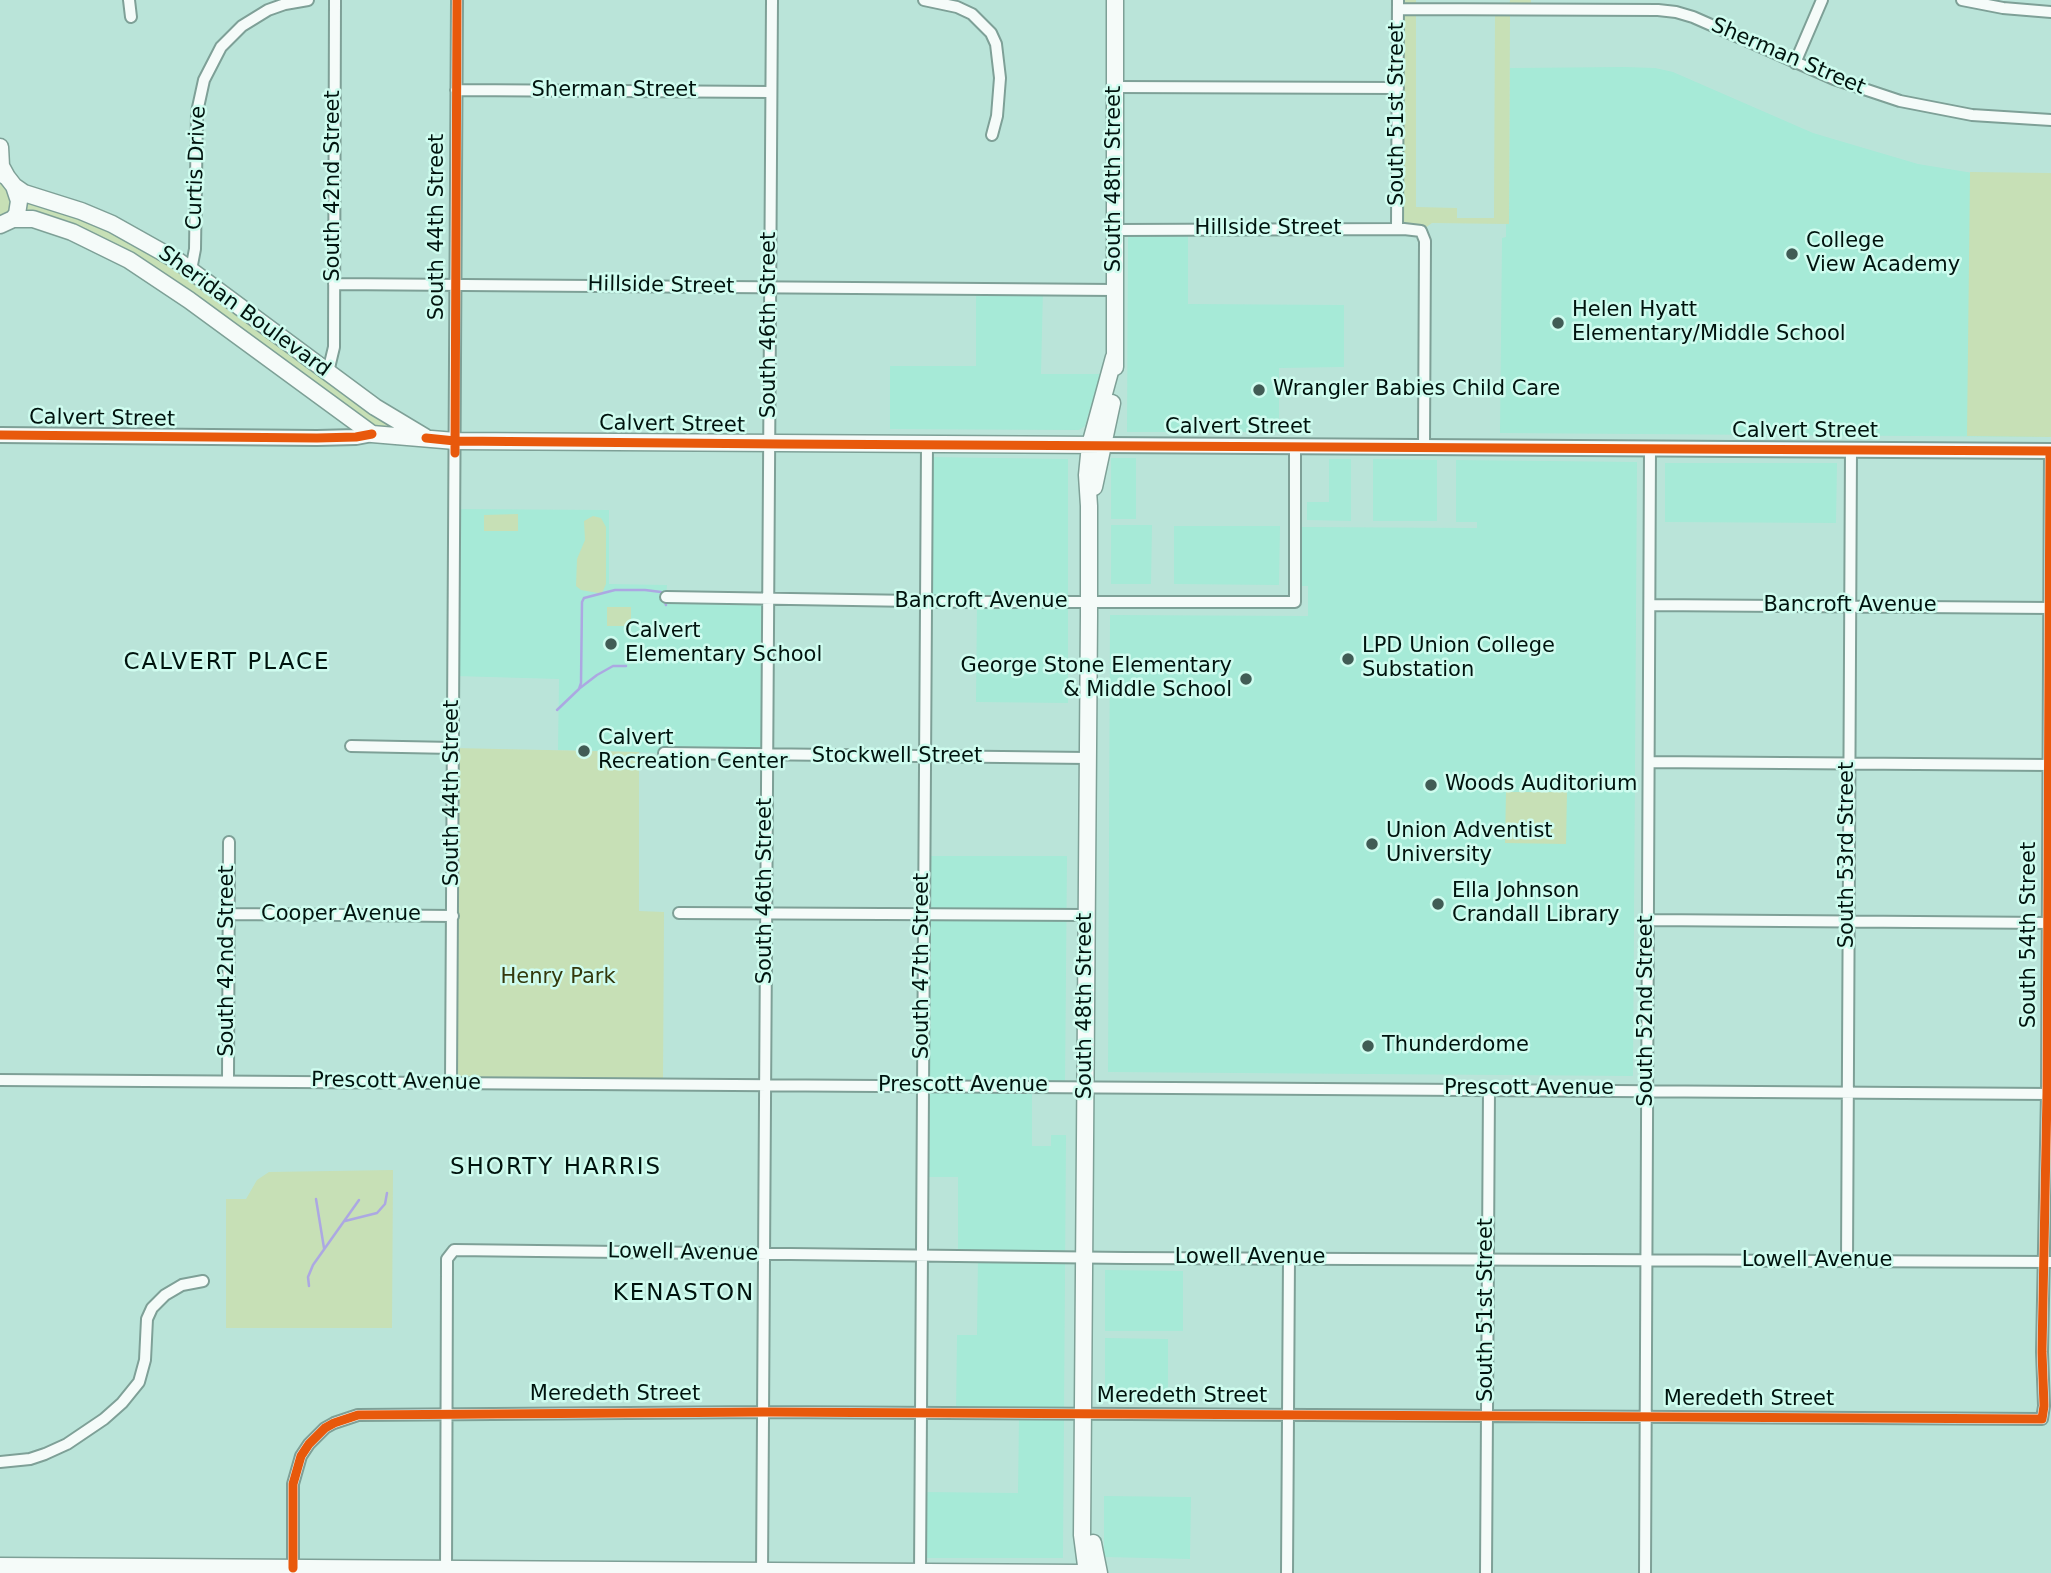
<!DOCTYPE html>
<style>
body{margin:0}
canvas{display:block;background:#bae4d9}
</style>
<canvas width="2051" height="1573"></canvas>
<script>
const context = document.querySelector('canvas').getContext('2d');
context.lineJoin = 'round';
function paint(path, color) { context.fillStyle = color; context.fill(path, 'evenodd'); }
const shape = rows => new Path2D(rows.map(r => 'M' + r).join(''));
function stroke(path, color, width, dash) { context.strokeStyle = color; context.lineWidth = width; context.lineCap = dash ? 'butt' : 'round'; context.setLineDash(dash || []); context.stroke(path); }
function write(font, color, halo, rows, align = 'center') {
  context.font = font + ' "DejaVu Sans",sans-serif'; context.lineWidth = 5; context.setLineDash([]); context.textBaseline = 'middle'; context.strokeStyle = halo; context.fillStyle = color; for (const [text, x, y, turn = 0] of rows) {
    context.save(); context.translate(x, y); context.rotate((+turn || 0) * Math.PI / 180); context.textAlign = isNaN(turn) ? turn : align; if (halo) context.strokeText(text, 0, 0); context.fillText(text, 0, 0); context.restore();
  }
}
paint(shape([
 [1625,67,1655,68,1673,72,1813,133,1918,164,1973,173,2051,173,2051,437,1500,433,1502,238,1506,237,1506,223,1509,223,1510,68],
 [1128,230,1188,230,1188,304,1344,305,1344,367,1279,368,1279,432,1127,432],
 [976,289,1043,289,1041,374,1100,374,1085,426,1079,430,890,429,890,366,976,366],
 [926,457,1068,459,1068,703,976,702,977,602,926,601],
 [1111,458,1136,458,1136,519,1111,519],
 [1329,459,1351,459,1351,521,1307,520,1307,502,1329,502],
 [1373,459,1437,460,1437,521,1373,521],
 [1456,460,1637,462,1633,1076,1108,1072,1110,615,1308,616,1308,586,1302,586,1302,527,1477,528,1477,522,1456,522],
 [1665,463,1837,463,1836,523,1665,522],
 [455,509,609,510,609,584,667,585,666,597,768,600,767,756,558,750,559,679,454,676],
 [1111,525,1152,525,1151,584,1111,584],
 [1174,526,1280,526,1279,585,1174,584],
 [924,856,1067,856,1065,1086,1032,1086,1032,1146,1051,1146,1051,1135,1066,1135,1063,1558,920,1558,920,1492,1018,1493,1019,1414,956,1413,957,1335,977,1335,978,1256,958,1255,958,1177,922,1177],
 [1105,1270,1183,1271,1183,1331,1105,1331],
 [1105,1338,1168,1339,1168,1400,1105,1399],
 [1104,1496,1191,1497,1190,1559,1104,1557]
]), '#a6ead7');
paint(shape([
 [1398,0,1416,0,1416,207,1457,208,1457,218,1494,218,1495,9,1509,9,1510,0,1531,0,1531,9,1510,10,1509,224,1432,223,1421,231,1397,229],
 [1970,172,2051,173,2051,437,1967,436],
 [0,173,112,224,426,438,384,436,189,300,33,219,0,225],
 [518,514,518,531,484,531,484,515],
 [593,516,601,518,606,527,606,584,602,593,598,593,581,590,576,586,577,559,585,540,584,521],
 [607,607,631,607,631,626,607,626],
 [453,748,639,752,639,911,664,912,663,1084,451,1082],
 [1506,792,1567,792,1566,844,1505,843],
 [393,1170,392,1328,226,1328,226,1199,246,1199,257,1180,269,1172]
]), '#c7e0b6');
stroke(shape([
 [580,688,597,675,613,666,626,666],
 [557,710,579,689,581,683,582,602,584,598,615,590,645,590,661,592,666,605],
 [316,1199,324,1248],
 [345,1221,377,1213,385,1204,387,1193],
 [309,1286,308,1277,313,1265,359,1200]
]), '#aca8e2', 2.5);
const minor = shape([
 [129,0,131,17],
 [924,0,957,7,972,14,991,33,996,44,1000,78,997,116,992,135],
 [1962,0,2003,8,2051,12],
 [1398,9,1658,10,1676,12,1693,17,1834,79,1900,101,1972,115,2051,120],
 [1795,63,1822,0],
 [1115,87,1398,88],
 [456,90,771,92],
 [1397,229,1398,0],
 [1115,230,1404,229,1421,231,1425,241,1424,446],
 [191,270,195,249,197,112,204,80,221,47,242,26,268,10,285,4,308,0],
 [334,284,1115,290],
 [328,372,334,347,335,0],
 [666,597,977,602,1295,602,1295,446],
 [1650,605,2051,608],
 [351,746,453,748],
 [664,753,1087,758],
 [1649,762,2051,765],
 [679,913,1086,915],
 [228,914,453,916],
 [1648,920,2051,923],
 [0,1080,2051,1094],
 [228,1080,229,842],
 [451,1082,457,0],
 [1847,1261,1851,449],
 [0,1462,30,1459,45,1454,67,1444,104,1419,122,1403,139,1382,145,1360,147,1319,152,1308,165,1295,182,1285,203,1281],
 [293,1568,293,1484,301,1456,309,1444,325,1428,334,1423,358,1415,763,1412,2042,1419,2044,1406,2042,1352,2047,1093,2050,451],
 [920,1572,927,444],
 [446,1573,447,1267,447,1259,454,1250,1126,1258,2051,1262],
 [762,1573,772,0],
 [1287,1573,1289,1258],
 [1486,1573,1489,1089],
 [1645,1573,1650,449]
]);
const tertiary = shape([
 [0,435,317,438,356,437,372,434],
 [1103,445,2051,451]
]);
const secondary = shape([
 [0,147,1,166,7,177],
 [0,173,7,177,14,186,19,201,17,214,13,219,0,225],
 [14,186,24,193,81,211,112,224,178,261,375,407,425,437],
 [13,219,33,219,72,232,129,260,189,300,372,434,455,441,1103,445],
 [1115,367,1115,0],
 [1094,487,1112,403],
 [1093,1543,1099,1573],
 [0,1566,1081,1573],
 [1087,1573,1082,1535,1089,615,1089,506,1087,475,1090,445,1114,357]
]);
stroke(minor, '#7ea097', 14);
stroke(tertiary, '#7ea097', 18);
stroke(secondary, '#7ea097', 19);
stroke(minor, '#f5fbf9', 10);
stroke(tertiary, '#f5fbf9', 14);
stroke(secondary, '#f5fbf9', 16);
stroke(shape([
 [0,435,317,438,356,437,372,434],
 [426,438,455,441,780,444,2051,451],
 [455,453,457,0],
 [293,1568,293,1484,301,1456,309,1444,325,1428,334,1423,358,1415,763,1412,2042,1419,2044,1406,2042,1352,2047,1093,2050,451]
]), '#e8590c', 9);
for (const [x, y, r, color] of [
 [1792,254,7,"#415c55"],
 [1558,323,7,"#415c55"],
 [1259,390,7,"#415c55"],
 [611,644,7,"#415c55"],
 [1348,659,7,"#415c55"],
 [1246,679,7,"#415c55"],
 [584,751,7,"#415c55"],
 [1431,785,7,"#415c55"],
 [1372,844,7,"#415c55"],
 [1438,904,7,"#415c55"],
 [1368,1046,7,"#415c55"]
]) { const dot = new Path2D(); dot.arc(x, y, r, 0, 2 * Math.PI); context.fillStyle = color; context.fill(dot); stroke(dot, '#cffcef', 2.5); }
write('21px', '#00130e', '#cffcef', [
 ["Sherman Street",1788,57,23],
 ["Sherman Street",614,91],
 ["South 51st Street",1398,114,-90],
 ["Curtis Drive",197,168,-88],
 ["South 48th Street",1115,179,-90],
 ["South 42nd Street",334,186,-90],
 ["South 44th Street",438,227,-90],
 ["Hillside Street",1268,229],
 ["Hillside Street",661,286,1],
 ["Sheridan Boulevard",244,312,36],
 ["South 46th Street",770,325,-90],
 ["Calvert Street",102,419,1],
 ["Calvert Street",672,425,1],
 ["Calvert Street",1238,428],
 ["Calvert Street",1805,432],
 ["Bancroft Avenue",981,602],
 ["Bancroft Avenue",1850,606],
 ["Stockwell Street",897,757],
 ["South 44th Street",453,793,-90],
 ["South 53rd Street",1848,855,-90],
 ["South 46th Street",766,891,-90],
 ["Cooper Avenue",341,915],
 ["South 54th Street",2030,935,-90],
 ["South 42nd Street",228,961,-90],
 ["South 47th Street",923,966,-90],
 ["South 48th Street",1086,1006,-90],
 ["South 52nd Street",1647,1011,-90],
 ["Prescott Avenue",396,1082,1],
 ["Prescott Avenue",963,1086],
 ["Prescott Avenue",1529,1089],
 ["Lowell Avenue",683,1253,1],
 ["Lowell Avenue",1250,1258],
 ["Lowell Avenue",1817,1261],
 ["South 51st Street",1487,1310,-90],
 ["Meredeth Street",615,1395],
 ["Meredeth Street",1182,1397],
 ["Meredeth Street",1749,1400]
]);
write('21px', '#00130e', '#cffcef', [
 ["College",1806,242],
 ["View Academy",1806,266],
 ["Helen Hyatt",1572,311],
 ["Elementary/Middle School",1572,335],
 ["Wrangler Babies Child Care",1273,390],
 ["Calvert",625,632],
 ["Elementary School",625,656],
 ["LPD Union College",1362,647],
 ["Substation",1362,671],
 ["George Stone Elementary",1232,667,"right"],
 ["& Middle School",1232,691,"right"],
 ["Calvert",598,739],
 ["Recreation Center",598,763],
 ["Woods Auditorium",1445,785],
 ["Union Adventist",1386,832],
 ["University",1386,856],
 ["Ella Johnson",1452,892],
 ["Crandall Library",1452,916],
 ["Thunderdome",1382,1046]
], 'left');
write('21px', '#33380c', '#cffcef', [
 ["Henry Park",558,978]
]);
context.letterSpacing = '2px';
write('23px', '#00130e', '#cffcef', [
 ["CALVERT PLACE",227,663],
 ["SHORTY HARRIS",556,1168],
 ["KENASTON",684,1294]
]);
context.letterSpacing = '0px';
</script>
